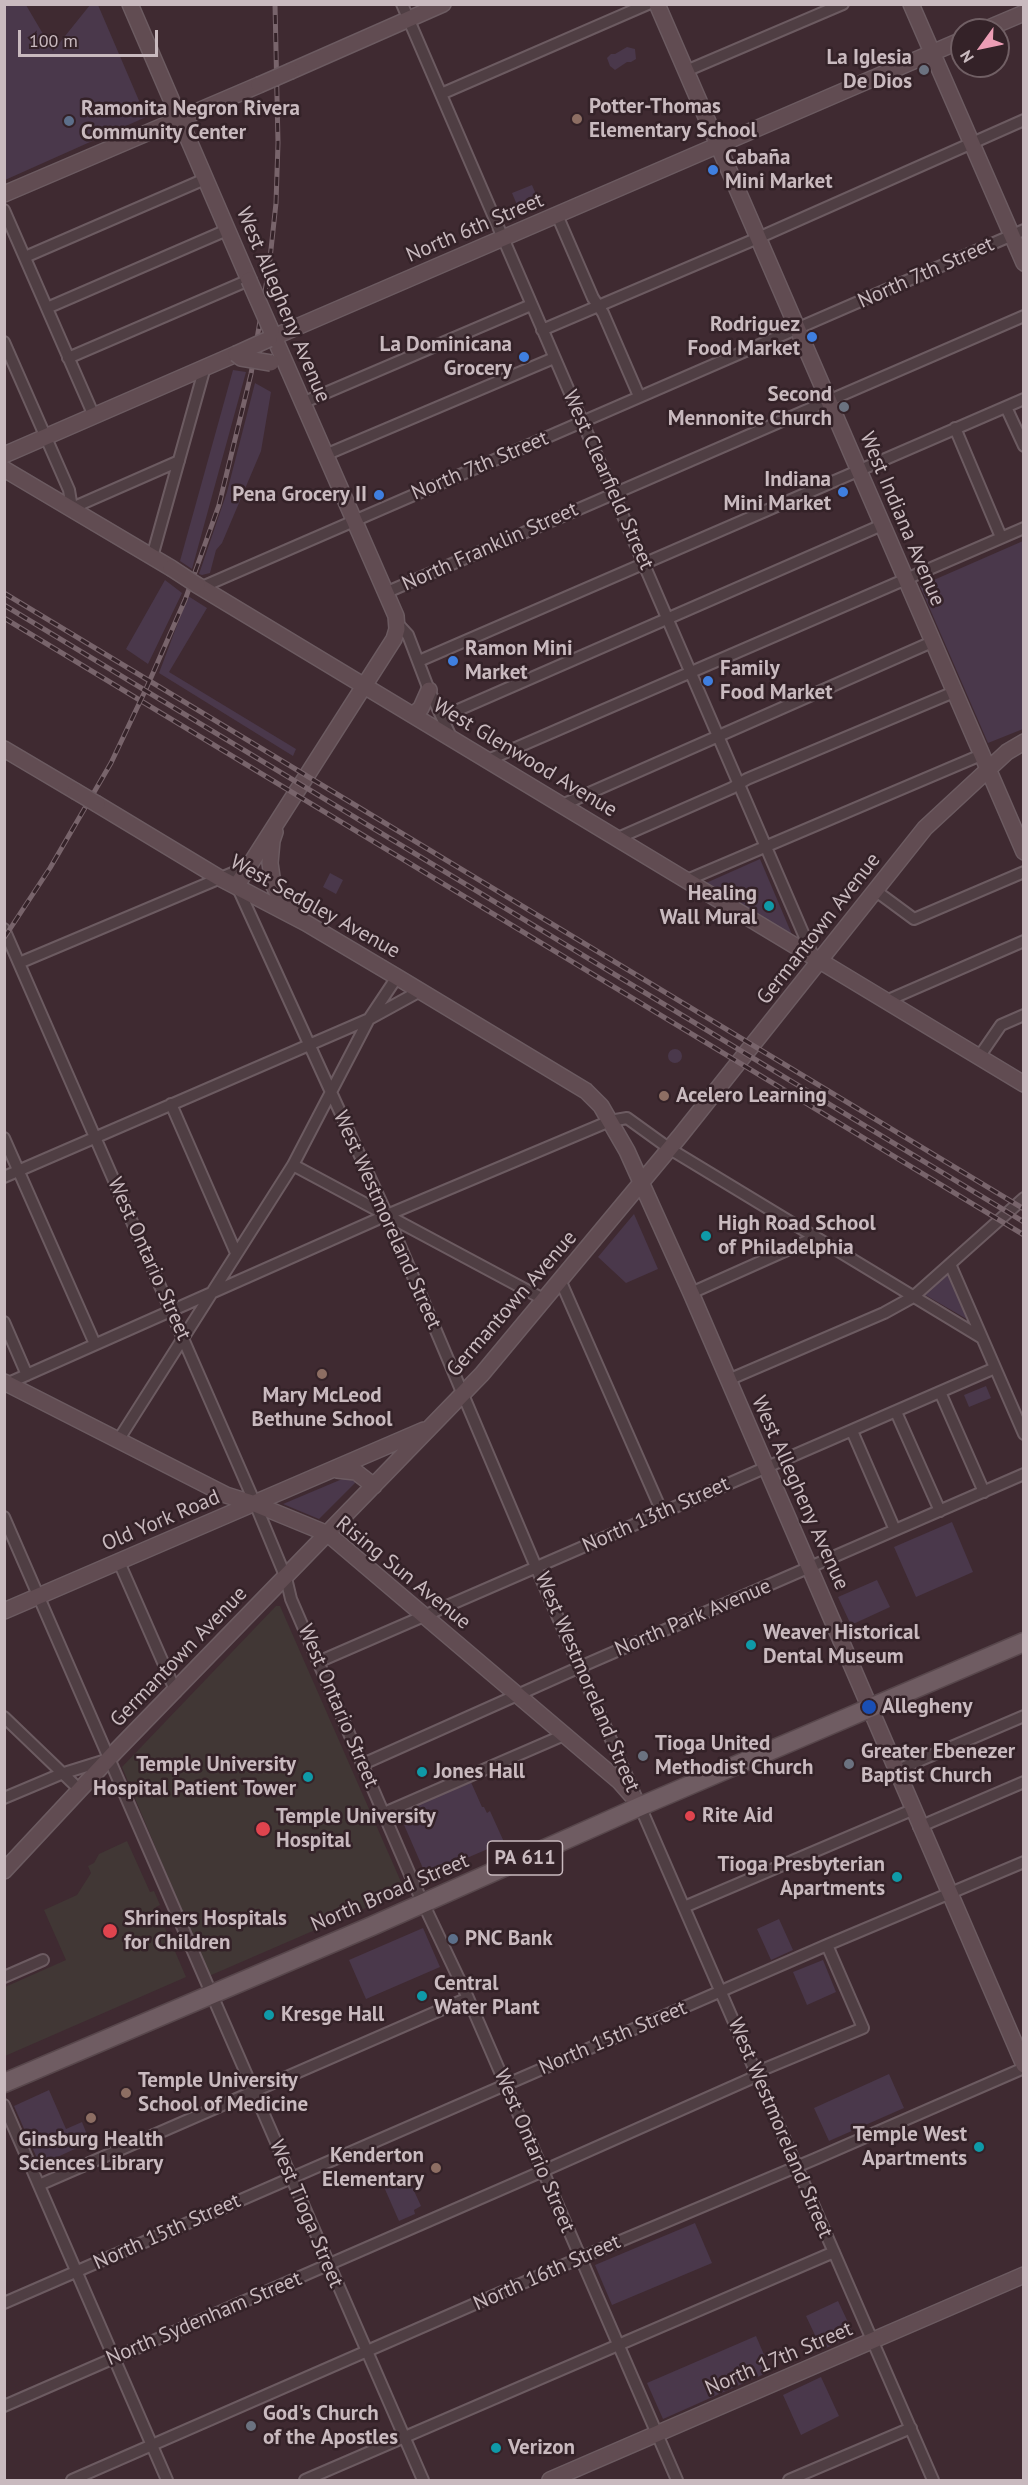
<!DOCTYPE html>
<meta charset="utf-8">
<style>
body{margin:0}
#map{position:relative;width:1028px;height:2485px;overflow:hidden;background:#3f2a31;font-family:"PT Sans",sans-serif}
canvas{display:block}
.frame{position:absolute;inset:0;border:6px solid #c9babf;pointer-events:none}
.north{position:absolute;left:950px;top:18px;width:60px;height:60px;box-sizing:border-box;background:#342228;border:2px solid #705f64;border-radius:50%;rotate:237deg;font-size:16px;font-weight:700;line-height:24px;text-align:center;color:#c9babf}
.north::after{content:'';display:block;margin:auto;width:21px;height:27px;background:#ec9db5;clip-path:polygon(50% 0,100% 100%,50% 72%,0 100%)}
.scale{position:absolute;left:18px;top:30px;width:140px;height:27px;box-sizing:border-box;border:3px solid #c9babf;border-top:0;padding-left:8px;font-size:18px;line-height:21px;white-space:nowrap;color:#c9babf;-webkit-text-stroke:4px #342228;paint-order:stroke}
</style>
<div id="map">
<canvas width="1028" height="2485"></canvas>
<div class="frame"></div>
<div class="north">N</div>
<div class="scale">100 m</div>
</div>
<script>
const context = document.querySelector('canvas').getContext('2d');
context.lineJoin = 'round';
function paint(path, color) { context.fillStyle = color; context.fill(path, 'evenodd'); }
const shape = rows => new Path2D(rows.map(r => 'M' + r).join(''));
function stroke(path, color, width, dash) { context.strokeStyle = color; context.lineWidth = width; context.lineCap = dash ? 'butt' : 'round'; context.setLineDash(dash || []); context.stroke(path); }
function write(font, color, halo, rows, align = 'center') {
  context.font = font + ' "PT Sans",sans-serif'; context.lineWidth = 5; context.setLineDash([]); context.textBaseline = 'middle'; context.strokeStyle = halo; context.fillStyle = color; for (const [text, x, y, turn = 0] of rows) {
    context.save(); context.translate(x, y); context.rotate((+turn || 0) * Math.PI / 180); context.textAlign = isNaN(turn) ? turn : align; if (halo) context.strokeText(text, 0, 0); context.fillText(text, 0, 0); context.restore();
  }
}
paint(shape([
 [276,1606,280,1606,405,1891,209,1976,122,1767],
 [127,1841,150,1892,154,1891,160,1905,156,1907,186,1977,5,2056,5,1987,66,1960,44,1910,77,1895,91,1873,88,1866,94,1863,99,1854]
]), '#413735');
paint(shape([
 [4,5,26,5,53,51,90,5,98,5,146,117,5,180],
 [627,47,635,49,636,59,631,62,627,62,615,70,610,66,607,58,611,54,615,54],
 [532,185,540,204,520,212,512,193],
 [233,370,246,372,192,569,180,561],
 [255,383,271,392,261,451,222,543,216,550,210,573,202,575,199,574,227,492],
 [1023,541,1023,729,988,743,920,586],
 [165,580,182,593,148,664,126,649],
 [188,596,207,608,169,672,296,749,293,756,159,673],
 [760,859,793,937,706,883],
 [330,873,343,880,336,894,323,887],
 '668 1056a7 7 0 1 1 14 0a7 7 0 1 1-14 0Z',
 [634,1214,658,1269,626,1283,598,1257],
 [948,1268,970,1321,922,1293],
 [986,1386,991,1398,969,1407,964,1395],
 [347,1477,354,1478,357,1481,319,1519,283,1504],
 [952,1522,973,1572,916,1597,894,1547],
 [877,1580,890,1607,851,1625,838,1597],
 [470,1780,482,1807,484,1807,487,1813,490,1811,504,1842,432,1873,430,1871,425,1873,398,1811],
 [779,1919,793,1950,771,1960,757,1929],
 [423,1928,440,1967,366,1999,349,1960],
 [823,1960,836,1992,807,2005,793,1972],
 [889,2074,904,2108,829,2141,814,2108],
 [49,2090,66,2129,82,2122,90,2142,40,2165,14,2106],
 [400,2180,402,2183,409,2180,421,2206,414,2210,415,2214,399,2221,384,2187],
 [695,2223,712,2263,612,2305,595,2265],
 [838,2301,854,2335,822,2350,806,2316],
 [756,2336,771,2371,663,2419,647,2383],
 [821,2377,839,2416,801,2435,783,2395]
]), '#4a384b');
const street = shape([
 [402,4,813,956],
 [686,71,843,4],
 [441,94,648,4],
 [4,210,94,416],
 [557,215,593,298,603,313,639,396],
 [25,257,205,179],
 [47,308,227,230],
 [542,330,758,238,1024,120],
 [4,342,69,490,72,508,179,461],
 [68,358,249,280],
 [302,403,531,305],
 [1006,407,1024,446],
 [955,428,1001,537],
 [325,455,554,358],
 [152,557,205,367],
 [202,587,1024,230],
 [385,593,1024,316],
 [397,623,408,635,429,690,452,739],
 [419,661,1024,399],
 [442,717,882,525],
 [488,760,1024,528],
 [562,805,932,642],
 [618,838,732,788,747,779,954,692],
 [687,880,981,755],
 [237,886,387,1215,536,1567,933,2480],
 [876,891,914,919,1024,872],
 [4,929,254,1501,286,1578,291,1599,414,1884,468,1998,677,2480],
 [19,963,249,866],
 [886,1001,1024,941],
 [979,1057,1001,1025,1024,1015],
 [171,1104,236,1253],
 [4,1138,95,1344],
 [293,1165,545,1300],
 [4,1177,369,1019,420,991],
 [950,1264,1024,1434],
 [561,1282,662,1512],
 [691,1293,814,1238],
 [4,1322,27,1375],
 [728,1380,884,1313,913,1297,1024,1198],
 [4,1385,387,1215,610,1121,627,1118,670,1149,982,1338],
 [940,1392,984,1492],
 [896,1412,940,1511],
 [852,1431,895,1530],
 [119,1439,293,1165,369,1019,397,977],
 [4,1517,423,2480],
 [119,1562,176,1692],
 [318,1662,995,1368],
 [4,1717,80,1790],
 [363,1764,580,1667,1024,1474],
 [895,1771,1024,1716],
 [4,1798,61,1774,106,1760],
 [384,1813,564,1735],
 [919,1827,1024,1782],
 [684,1907,912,1810],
 [4,1977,43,1960],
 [4,2105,167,2480],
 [39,2185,468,1998],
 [4,2303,827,1945,1024,1862],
 [4,2406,543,2171,750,2079,757,2072,863,2028,827,1945],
 [72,2480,580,2258,815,2159,1024,2068],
 [305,2480,834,2252],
 [789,2480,911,2428]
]);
const secondary = shape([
 [130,4,249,280],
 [657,4,1024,852],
 [911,4,1024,263],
 [984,30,1024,13],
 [291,71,443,4],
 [4,194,259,85],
 [269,339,962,40],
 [4,455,236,354],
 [4,469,171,568],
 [197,585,1024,1084],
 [413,715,421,708,429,690],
 [4,749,75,791],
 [97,804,218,877,306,923,397,977,586,1091,601,1106,627,1151,691,1293,1024,2065],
 [275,832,272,841,270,863,273,884,277,892,295,913],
 [237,885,394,639,397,629,396,616,271,330],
 [4,1382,226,1495,255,1504,328,1534,620,1782,641,1806],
 [337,1470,356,1472,374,1486],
 [4,1611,424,1430],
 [4,1871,115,1752,482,1374,680,1136,925,828,1007,752,1024,742],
 [550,2480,1024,2275]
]);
const primary = shape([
 [4,2083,372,1926,641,1806,1024,1642]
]);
stroke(street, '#6c5b61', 14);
stroke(secondary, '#6c5b61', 18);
stroke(primary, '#58474c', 21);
stroke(street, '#4f3e43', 10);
stroke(secondary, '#614c52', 15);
stroke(primary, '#6f5c62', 18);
const rail = shape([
 [4,593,1024,1209],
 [4,605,1024,1222],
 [4,618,1024,1235],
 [4,938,50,868,111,763,146,689,185,600,219,505,251,374,269,268,276,203,278,143,275,4]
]);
stroke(rail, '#78646b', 5);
stroke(rail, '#342228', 3, [9]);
const secondaryBridge = shape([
 [259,85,291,71],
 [249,280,271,330],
 [236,354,241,358,271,363],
 [236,354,269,339],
 [171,568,197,585],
 [75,791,97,804]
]);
stroke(secondaryBridge, '#6c5b61', 18, []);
stroke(secondaryBridge, '#614c52', 15);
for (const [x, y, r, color] of [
 [924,70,6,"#6b7280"],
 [577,119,6,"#8d6e63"],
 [69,121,6,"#5c6f8a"],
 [713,170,6,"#3f7fe0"],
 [812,337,6,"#3f7fe0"],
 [524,357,6,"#3f7fe0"],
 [844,407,6,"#6b7280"],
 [843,492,6,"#3f7fe0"],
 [379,495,6,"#3f7fe0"],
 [453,661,6,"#3f7fe0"],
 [708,681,6,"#3f7fe0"],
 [769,906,6,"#0f9aa8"],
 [664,1096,6,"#8d6e63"],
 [706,1236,6,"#0f9aa8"],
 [322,1374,6,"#8d6e63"],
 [751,1645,6,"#0f9aa8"],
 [869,1707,8,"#1a4fb4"],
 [643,1756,6,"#6b7280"],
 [849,1764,6,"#6b7280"],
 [422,1772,6,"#0f9aa8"],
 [308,1777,6,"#0f9aa8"],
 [690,1816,6,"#e0444e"],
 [263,1829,8,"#e0444e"],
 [897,1877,6,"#0f9aa8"],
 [110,1931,8,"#e0444e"],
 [453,1939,6,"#5c6f8a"],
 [422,1996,6,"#0f9aa8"],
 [269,2015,6,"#0f9aa8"],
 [126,2093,6,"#8d6e63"],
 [91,2118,6,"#8d6e63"],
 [979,2147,6,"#0f9aa8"],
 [436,2168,6,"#8d6e63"],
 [251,2426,6,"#6b7280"],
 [496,2448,6,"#0f9aa8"]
]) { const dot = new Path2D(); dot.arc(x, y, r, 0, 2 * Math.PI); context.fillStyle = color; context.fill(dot); stroke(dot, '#342228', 2); }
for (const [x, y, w] of [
 [525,1858,75]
]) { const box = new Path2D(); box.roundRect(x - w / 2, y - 17, w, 34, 4.5); context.fillStyle = '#342228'; context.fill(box); stroke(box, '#c9babf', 1.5); }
write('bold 20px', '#c9babf', null, [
 ["PA 611",525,1858]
]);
write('bold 21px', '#c9babf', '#342228', [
 ["La Iglesia",912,58,"right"],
 ["De Dios",912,82,"right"],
 ["Potter-Thomas",589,107],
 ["Elementary School",589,131],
 ["Ramonita Negron Rivera",81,109],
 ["Community Center",81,133],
 ["Cabaña",725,158],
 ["Mini Market",725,182],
 ["Rodriguez",800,325,"right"],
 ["Food Market",800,349,"right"],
 ["La Dominicana",512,345,"right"],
 ["Grocery",512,369,"right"],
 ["Second",832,395,"right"],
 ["Mennonite Church",832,419,"right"],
 ["Indiana",831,480,"right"],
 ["Mini Market",831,504,"right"],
 ["Pena Grocery II",367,495,"right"],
 ["Ramon Mini",465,649],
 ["Market",465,673],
 ["Family",720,669],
 ["Food Market",720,693],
 ["Healing",757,894,"right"],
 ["Wall Mural",757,918,"right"],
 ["Acelero Learning",676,1096],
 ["High Road School",718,1224],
 ["of Philadelphia",718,1248],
 ["Mary McLeod",322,1396,"center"],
 ["Bethune School",322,1420,"center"],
 ["Weaver Historical",763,1633],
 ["Dental Museum",763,1657],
 ["Allegheny",882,1707],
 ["Tioga United",655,1744],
 ["Methodist Church",655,1768],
 ["Greater Ebenezer",861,1752],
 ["Baptist Church",861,1776],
 ["Temple University",296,1765,"right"],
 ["Hospital Patient Tower",296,1789,"right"],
 ["Jones Hall",434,1772],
 ["Rite Aid",702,1816],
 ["Temple University",276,1817],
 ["Hospital",276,1841],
 ["Tioga Presbyterian",885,1865,"right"],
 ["Apartments",885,1889,"right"],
 ["Shriners Hospitals",124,1919],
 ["for Children",124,1943],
 ["PNC Bank",465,1939],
 ["Central",434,1984],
 ["Water Plant",434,2008],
 ["Kresge Hall",281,2015],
 ["Temple University",138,2081],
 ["School of Medicine",138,2105],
 ["Temple West",967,2135,"right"],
 ["Apartments",967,2159,"right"],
 ["Ginsburg Health",91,2140,"center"],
 ["Sciences Library",91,2164,"center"],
 ["Kenderton",424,2156,"right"],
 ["Elementary",424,2180,"right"],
 ["God's Church",263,2414],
 ["of the Apostles",263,2438],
 ["Verizon",508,2448]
], 'left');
write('21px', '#c9babf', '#342228', [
 ["North 6th Street",475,228,-23],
 ["North 7th Street",926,273,-24],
 ["West Allegheny Avenue",283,305,67],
 ["North 7th Street",480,466,-23],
 ["West Clearfield Street",608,480,66],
 ["West Indiana Avenue",902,519,67],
 ["North Franklin Street",490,547,-24],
 ["West Glenwood Avenue",525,758,31],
 ["West Sedgley Avenue",315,907,29],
 ["Germantown Avenue",819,929,-52],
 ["West Westmoreland Street",387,1220,66],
 ["West Ontario Street",149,1259,66],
 ["Germantown Avenue",512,1304,-49],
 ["West Allegheny Avenue",800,1493,66],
 ["North 13th Street",656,1515,-24],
 ["Old York Road",161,1521,-23],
 ["Rising Sun Avenue",403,1573,39],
 ["North Park Avenue",693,1618,-23],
 ["Germantown Avenue",179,1657,-46],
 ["West Westmoreland Street",587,1682,67],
 ["West Ontario Street",338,1706,67],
 ["North Broad Street",390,1893,-23],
 ["North 15th Street",613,2038,-23],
 ["West Westmoreland Street",780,2128,67],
 ["West Ontario Street",534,2151,67],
 ["West Tioga Street",306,2214,67],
 ["North 15th Street",167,2232,-24],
 ["North 16th Street",547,2273,-24],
 ["North Sydenham Street",204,2319,-23],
 ["North 17th Street",779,2359,-23]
]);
</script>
